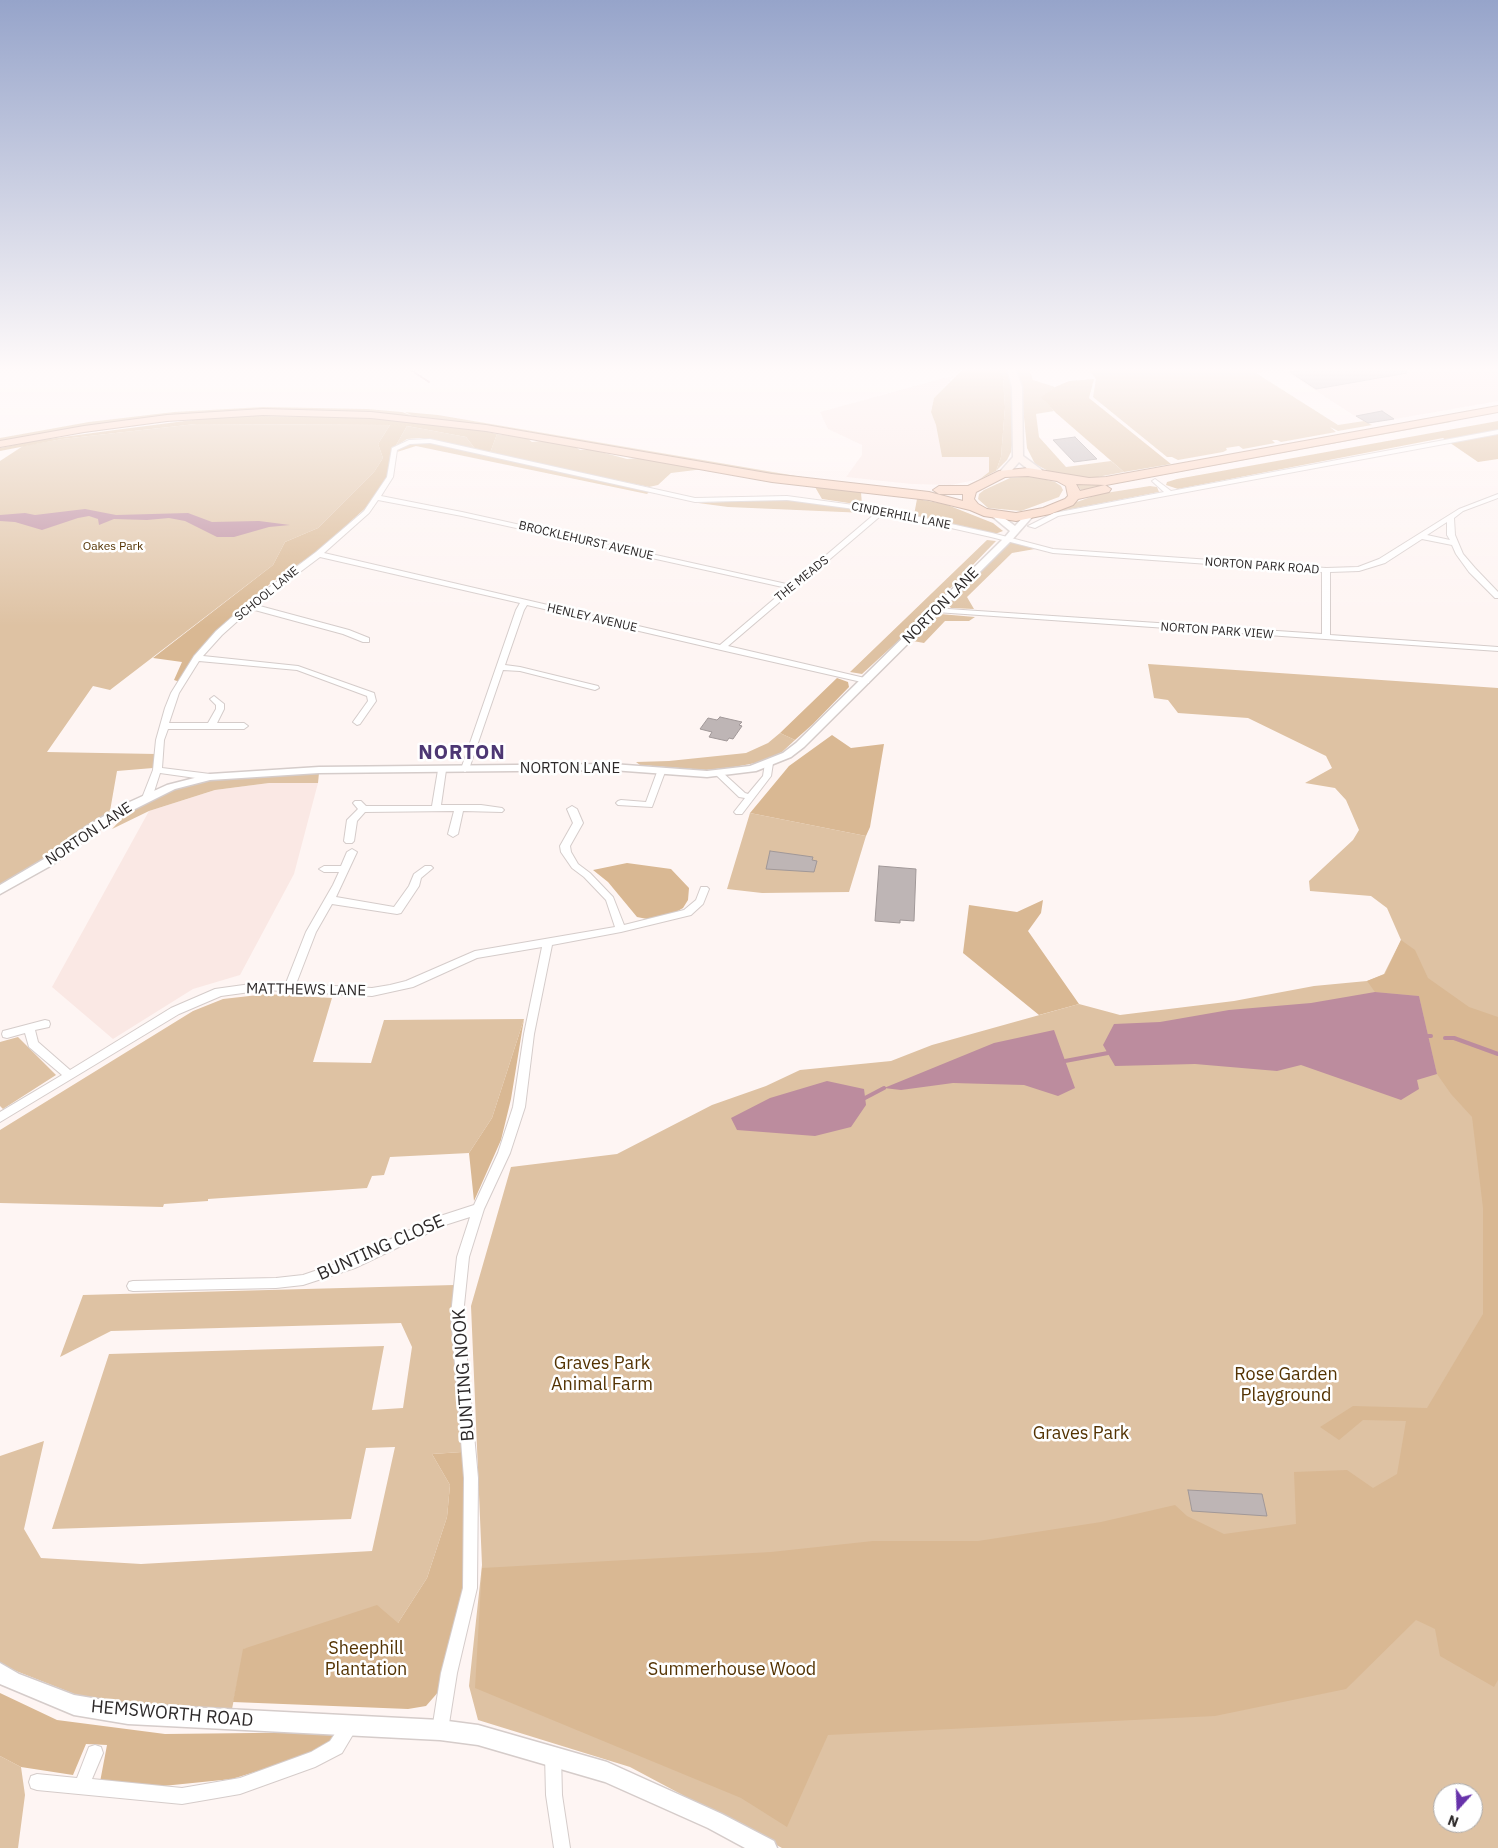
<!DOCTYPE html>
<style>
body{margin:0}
#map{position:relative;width:1498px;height:1848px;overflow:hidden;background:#fef5f3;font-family:"IBM Plex Sans",sans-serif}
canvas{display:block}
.north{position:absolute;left:1433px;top:1783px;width:50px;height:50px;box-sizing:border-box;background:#fff;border:1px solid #aba9a9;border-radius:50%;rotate:200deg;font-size:14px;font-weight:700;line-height:20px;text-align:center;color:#2d2929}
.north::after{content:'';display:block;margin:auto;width:18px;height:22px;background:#6733aa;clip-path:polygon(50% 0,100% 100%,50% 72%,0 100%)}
</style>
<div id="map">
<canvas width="1498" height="1848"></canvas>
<div class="north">N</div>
</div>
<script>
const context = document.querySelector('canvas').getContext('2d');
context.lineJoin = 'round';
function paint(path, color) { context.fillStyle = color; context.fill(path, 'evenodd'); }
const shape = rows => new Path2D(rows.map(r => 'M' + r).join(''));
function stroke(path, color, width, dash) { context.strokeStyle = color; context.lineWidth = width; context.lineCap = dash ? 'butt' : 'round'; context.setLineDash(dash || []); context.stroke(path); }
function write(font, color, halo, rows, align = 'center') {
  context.font = font + ' "IBM Plex Sans",sans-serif'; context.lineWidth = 5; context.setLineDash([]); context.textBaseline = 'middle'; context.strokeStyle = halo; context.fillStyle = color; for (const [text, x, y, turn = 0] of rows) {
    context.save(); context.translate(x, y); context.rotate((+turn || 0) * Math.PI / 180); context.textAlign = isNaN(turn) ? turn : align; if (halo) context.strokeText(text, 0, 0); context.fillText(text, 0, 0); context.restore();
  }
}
paint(shape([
 [1281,368,1498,368,1498,401,1367,424],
 [955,375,934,398,931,411,936,425,942,457,989,457,989,472,980,479,951,485,911,484,846,477,862,455,862,445,828,429,820,412],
 [269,783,318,783,294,874,240,975,193,989,113,1039,52,987,149,811,215,790]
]), '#fae8e4');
paint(shape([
 [998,368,1007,368,1012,387,1013,438,1011,452,1007,460,996,471,1001,457,1005,407,1003,377],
 [1015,368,1029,368,1033,380,1055,387,1042,397,1054,411,1036,414,1039,437,1066,467,1111,461,1124,472,1087,479,1052,473,1035,464,1027,448,1022,397],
 [1087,368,1247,368,1251,370,1249,368,1286,368,1256,373,1338,425,1364,421,1372,425,1338,431,1330,427,1336,432,1281,442,1277,440,1272,440,1275,443,1243,449,1239,446,1226,448,1227,450,1223,452,1178,460,1172,457,1167,457,1093,397,1096,379],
 [263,407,367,409,402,412,413,416,405,412,438,415,820,480,796,479,415,416,415,417,365,413,266,411,67,429,0,441,0,438,89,422,174,412],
 [1450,420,1451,422,1081,490,1076,483],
 [196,424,390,425,378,444,383,458,374,472,318,528,285,542,273,565,110,690,93,686,47,752,156,754,153,768,117,771,110,811,15,878,0,885,0,461,23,446,62,439],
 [407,426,466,437,476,450,420,438,407,439,395,447],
 [497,434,527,438,532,442,541,441,574,446,580,450,590,449,627,459,640,458,704,469,671,473,658,485,649,487,490,453],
 [417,442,429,443,649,492,647,494,416,446,397,452,400,448],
 [1032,476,1055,482,1061,486,1063,490,1059,497,1021,511,988,508,978,499,979,494,984,490,1010,478],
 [1150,486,1157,487,1159,492,1061,511,1060,508,1099,494],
 [779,500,805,501,865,510,865,513,728,507,698,503],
 [987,540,996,541,909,631,862,674,850,672],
 [1010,542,1035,549,1012,553,967,597,974,609,951,608,948,605,949,602],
 [940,614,975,617,969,621,945,621,924,643,913,641],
 [1148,664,1498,688,1498,1848,782,1848,630,1767,478,1720,469,1686,482,1565,471,1306,511,1167,617,1154,712,1105,766,1086,800,1070,891,1061,932,1045,1079,1004,1120,1015,1234,1001,1314,986,1367,981,1384,974,1401,940,1387,908,1371,896,1310,891,1309,881,1353,840,1359,830,1346,800,1335,788,1305,783,1332,768,1326,756,1248,718,1178,713,1168,700,1154,698],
 [1443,1793,1473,1793,1473,1823,1443,1823],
 [780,733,795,740,782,752,761,762,734,767,706,770,640,765,636,762,669,761,746,753,768,743],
 [319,773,318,783,269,783,215,790,149,811,112,829,128,812,170,791,191,784,240,776],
 [750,813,866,836,849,892,762,893,727,889],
 [267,994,332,998,313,1062,371,1063,384,1020,524,1019,492,1118,469,1153,390,1157,384,1175,372,1176,367,1188,208,1199,208,1201,164,1204,163,1207,0,1203,0,1130,193,1011,223,999],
 [18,1037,56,1075,3,1109,0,1106,0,1042],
 [454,1285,462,1452,432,1454,450,1485,447,1517,427,1578,398,1623,244,1649,232,1709,131,1705,77,1695,11,1669,0,1662,0,1456,44,1441,24,1529,41,1558,141,1564,372,1551,395,1447,366,1448,351,1519,52,1529,109,1354,384,1346,372,1410,403,1408,412,1347,401,1323,111,1331,60,1357,83,1295],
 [0,1756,21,1767,25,1795,18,1848,0,1848]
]), '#dec2a3');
paint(shape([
 [964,368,998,368,1003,377,1005,407,1001,457,996,471,980,479,989,472,989,457,942,457,936,425,931,412,934,398],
 [1094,379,1089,398,1171,464,1124,472,1056,413,1041,397,1055,387,1069,381],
 [254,416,360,417,480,430,497,434,490,453,476,450,466,437,407,426,395,447,387,477,371,503,318,551,272,582,214,633,180,682,174,680,182,662,153,658,273,565,285,542,318,528,374,472,383,458,378,444,390,425,196,424,62,439,0,451,0,448,34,441,115,430,208,418],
 [1498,421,1498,459,1478,462,1443,438,1178,489,1166,485,1167,482,1177,479],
 [815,487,861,492,862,505,822,499],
 [917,499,945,504,993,523,1003,531,995,534,914,515],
 [837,678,848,682,849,687,813,724,795,740,780,733],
 [832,735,851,748,884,744,870,827,866,836,750,813,789,766],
 [627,863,671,869,689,888,688,900,683,908,676,912,647,919,637,917,608,882,593,870],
 [1043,900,1041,913,1028,931,1079,1004,1039,1015,963,953,969,905,1017,912],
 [1401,940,1415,950,1428,978,1469,1007,1498,1017,1498,1680,1494,1687,1440,1656,1435,1629,1416,1620,1346,1689,1215,1716,828,1735,787,1827,741,1798,475,1688,482,1568,771,1552,873,1541,978,1541,1101,1522,1175,1505,1187,1516,1224,1534,1296,1524,1294,1472,1347,1470,1373,1488,1397,1474,1406,1421,1363,1420,1339,1440,1320,1427,1353,1406,1427,1408,1483,1314,1483,1208,1472,1117,1451,1094,1437,1074,1419,996,1375,992,1367,981,1385,974],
 [524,1019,511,1099,501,1140,474,1201,469,1153,492,1118],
 [462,1452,464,1485,465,1585,440,1690,426,1706,408,1709,233,1702,243,1649,377,1605,398,1623,427,1578,447,1517,450,1485,432,1454],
 [0,1693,57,1720,165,1734,342,1732,323,1751,232,1779,163,1786,100,1782,107,1745,86,1744,73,1775,21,1767,0,1756]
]), '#d9b893');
paint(shape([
 [85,509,116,515,188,513,212,522,259,521,290,525,269,527,234,537,217,537,185,521,169,518,147,520,114,519,99,525,98,519,89,516,78,518,42,530,15,522,0,521,0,515,25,513,35,515],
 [1375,992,1419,996,1437,1074,1417,1080,1419,1089,1401,1100,1301,1065,1277,1071,1195,1064,1115,1066,1103,1045,1114,1024,1160,1022,1229,1010,1311,1003],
 [1054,1030,1075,1088,1058,1096,1024,1085,953,1083,901,1090,884,1088,994,1043],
 [827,1081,864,1089,866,1105,851,1127,815,1136,737,1130,731,1118,770,1098]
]), '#bc8c9e');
stroke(shape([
 [408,368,429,382]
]), '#bc8c9e', 2);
stroke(shape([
 [1428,1036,1431,1036],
 [1445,1038,1454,1038,1498,1054],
 [1065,1061,1108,1053],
 [865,1098,884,1088]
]), '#bc8c9e', 4);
const building = shape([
 [1314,368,1406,368,1407,373,1316,389,1290,372,1314,368],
 [1382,411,1394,419,1368,423,1356,416,1382,411],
 [1075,437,1097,459,1074,462,1053,440,1075,437],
 [720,717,742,722,739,725,742,726,733,739,729,738,727,741,709,737,712,732,700,729,708,718,717,720,720,717],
 [770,851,813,857,812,860,817,861,814,872,766,869,770,851],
 [879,866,916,869,914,921,900,920,900,923,875,921,879,866],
 [1188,1490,1262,1494,1267,1516,1192,1511,1188,1490]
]);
paint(building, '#beb5b5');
stroke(building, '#a19898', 1);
const minor = shape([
 [1498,430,1498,434,1058,516,1035,528,1028,526,1054,513,1164,492,1153,482,1152,481,1155,479,1171,491,1498,430],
 [430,439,695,498,787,496,883,509,992,533,1053,549,1326,568,1358,567,1379,559,1459,509,1498,494,1498,498,1463,511,1454,518,1455,535,1463,554,1475,568,1498,592,1498,598,1495,598,1469,572,1456,554,1452,545,1422,539,1385,563,1359,571,1330,572,1330,635,1498,647,1498,651,936,612,933,612,933,608,1322,634,1322,572,1053,553,991,537,884,513,728,646,869,679,869,683,866,683,721,650,527,605,524,610,505,665,520,667,598,686,599,688,595,690,520,671,503,670,469,769,465,772,461,769,516,610,520,603,320,557,256,605,349,630,369,638,369,642,363,642,343,634,251,609,222,635,203,656,298,666,374,693,376,701,360,724,357,725,353,722,368,701,367,696,297,670,199,661,179,693,169,723,208,723,216,709,216,705,210,699,214,696,224,704,224,709,217,723,244,723,248,726,244,729,168,729,164,740,162,768,210,774,214,777,210,780,160,773,152,798,147,801,144,800,142,798,153,770,156,740,165,708,171,693,194,656,216,631,247,604,316,552,364,511,387,477,392,448,409,440,430,439],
 [430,443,695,502,787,500,877,512,791,585,462,512,381,496,393,477,397,450,410,444,430,443],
 [378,500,462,516,787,588,720,645,324,553,369,513,378,500],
 [1447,522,1447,535,1450,540,1427,535,1447,522],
 [769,760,773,763,771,776,742,814,736,814,734,812,745,798,739,797,715,774,719,771,722,772,745,793,748,794,763,776,765,763,769,760],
 [442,767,446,770,441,805,481,805,502,808,504,810,502,812,463,811,458,834,453,837,448,834,454,811,365,812,357,821,354,841,352,843,346,843,344,841,347,820,358,809,353,803,355,801,361,801,366,806,432,806,438,770,442,767],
 [661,769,665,772,652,807,618,805,616,803,618,801,621,800,646,802,657,772,661,769],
 [572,806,577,809,583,823,570,846,571,852,578,864,590,873,613,897,624,925,684,910,696,900,701,887,707,887,709,889,703,904,691,915,621,932,552,945,534,1034,525,1107,510,1153,484,1209,469,1257,463,1315,478,1478,477,1588,457,1673,448,1730,446,1736,440,1738,434,1736,432,1730,441,1673,463,1588,464,1478,451,1315,457,1257,470,1217,445,1225,355,1268,303,1285,276,1288,133,1291,129,1290,127,1286,129,1282,133,1281,276,1278,303,1275,347,1260,437,1217,474,1205,498,1153,513,1107,524,1034,542,947,477,958,413,987,372,996,265,990,221,996,179,1014,0,1122,0,1112,62,1075,29,1047,25,1033,7,1038,3,1037,2,1034,3,1031,7,1030,45,1020,49,1021,50,1024,49,1027,35,1030,38,1042,70,1070,171,1008,215,989,265,982,286,983,306,932,333,885,339,872,324,872,319,869,324,866,341,866,347,852,352,849,357,852,336,897,394,907,409,886,414,874,425,866,431,866,433,868,421,878,419,886,401,913,397,914,332,904,316,932,296,984,372,988,390,985,406,981,475,951,615,927,606,900,584,877,572,868,561,852,560,846,573,823,567,809,572,806],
 [350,1718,356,1720,358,1726,342,1753,315,1767,240,1794,182,1804,37,1790,31,1788,29,1782,31,1776,37,1774,77,1778,89,1747,95,1745,101,1747,103,1753,92,1779,182,1788,240,1778,311,1752,330,1741,344,1720,350,1718],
 [553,1747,559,1749,561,1755,562,1795,570,1848,554,1848,546,1795,545,1755,547,1749,553,1747]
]);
const tertiary = shape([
 [996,512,1015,526,1026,514,1033,516,1011,541,804,747,791,757,756,771,707,777,612,770,319,773,210,780,175,789,131,811,95,832,52,865,0,894,0,885,44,859,87,826,123,805,167,785,210,774,319,767,612,764,707,771,750,766,783,753,796,743,1005,537,1010,531,993,517,993,513,996,512],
 [0,1663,19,1674,74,1695,128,1704,440,1720,478,1725,607,1762,722,1814,774,1841,777,1848,745,1848,708,1828,605,1782,478,1745,440,1740,128,1724,74,1715,0,1684,0,1663]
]);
const secondary = shape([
 [1007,368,1015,368,1022,387,1023,456,1042,470,1042,474,1034,474,1019,462,1007,476,998,474,1013,457,1012,387,1007,368]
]);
const trunk = shape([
 [1498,406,1498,412,1106,485,1076,484,1080,491,1105,485,1111,489,1109,492,1078,499,1073,505,1050,514,1016,521,984,516,970,510,929,500,772,482,486,431,371,418,263,415,167,421,84,432,0,447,0,441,84,426,167,415,263,409,371,412,486,425,772,474,929,492,963,501,963,494,939,494,933,490,939,486,968,486,999,471,1028,468,1089,478,1106,477,1498,406],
 [1028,476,1057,481,1066,486,1068,496,1065,499,1043,508,1016,513,987,509,978,504,974,499,976,492,1005,477,1028,476]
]);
stroke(minor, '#d5ccca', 2);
stroke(tertiary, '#d5ccca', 3);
stroke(secondary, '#d5ccca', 3);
stroke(trunk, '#b2907d', 2);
paint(minor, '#fff');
paint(tertiary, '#fff');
paint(secondary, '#fdeee6');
paint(trunk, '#fad2bb');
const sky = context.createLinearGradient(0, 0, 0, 626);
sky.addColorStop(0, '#96a4ca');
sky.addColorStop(0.59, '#fffafa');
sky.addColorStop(1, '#fffafa00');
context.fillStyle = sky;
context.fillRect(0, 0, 1498, 626);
write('12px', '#2d2929', '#fff', [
 ["CINDERHILL LANE",901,516,11],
 ["BROCKLEHURST AVENUE",586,541,13],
 ["NORTON PARK ROAD",1262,566,4],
 ["THE MEADS",802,579,-39],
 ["SCHOOL LANE",267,594,-39],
 ["HENLEY AVENUE",592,618,13],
 ["NORTON PARK VIEW",1217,631,4]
]);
write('12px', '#543303', '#fff', [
 ["Oakes Park",113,547]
]);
write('15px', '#2d2929', '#fff', [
 ["NORTON LANE",941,606,-45],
 ["NORTON LANE",570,769],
 ["NORTON LANE",89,834,-34],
 ["MATTHEWS LANE",306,990,1]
]);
write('18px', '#2d2929', '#fff', [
 ["BUNTING CLOSE",381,1248,-24],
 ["BUNTING NOOK",464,1375,-94],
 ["HEMSWORTH ROAD",172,1714,5]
]);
write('18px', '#543303', '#fff', [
 ["Graves Park",602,1364],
 ["Animal Farm",602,1385],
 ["Rose Garden",1286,1375],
 ["Playground",1286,1396],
 ["Graves Park",1081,1434],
 ["Sheephill",366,1649],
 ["Plantation",366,1670],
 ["Summerhouse Wood",732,1670]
]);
context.letterSpacing = '1px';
write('bold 20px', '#4d3773', '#fff', [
 ["NORTON",462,753]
]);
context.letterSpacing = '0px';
</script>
